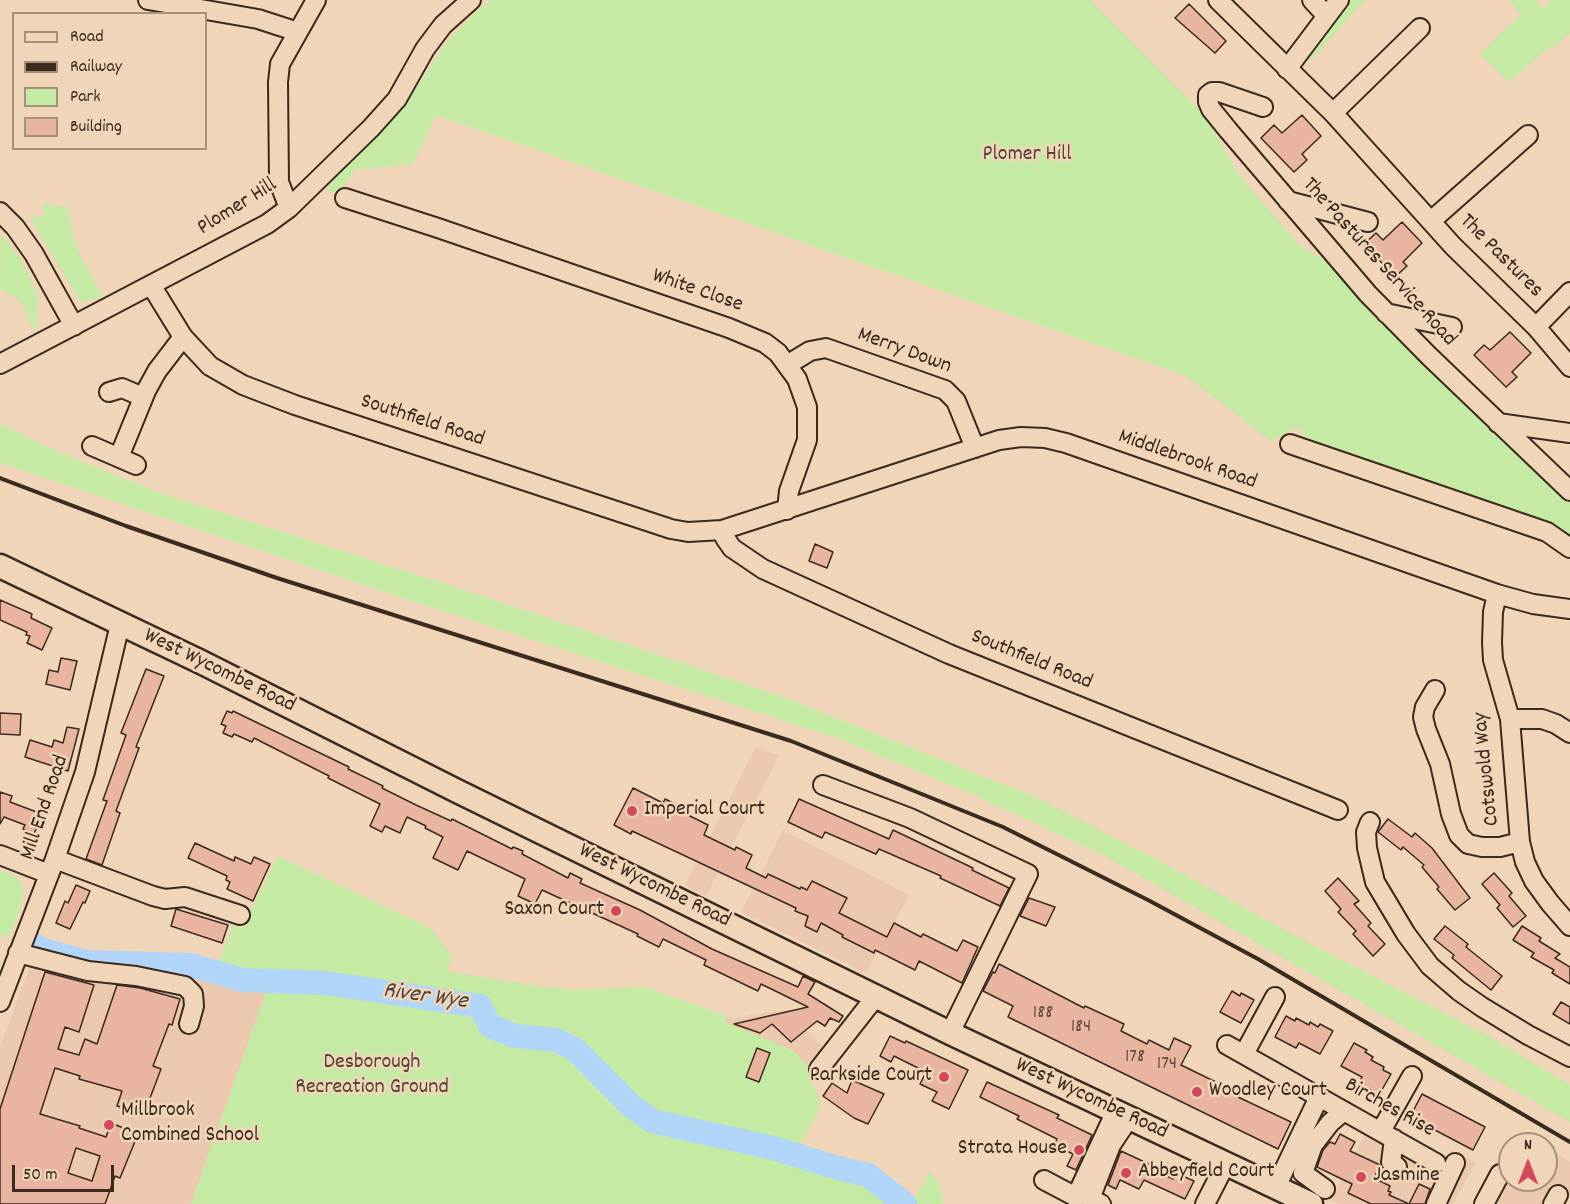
<!DOCTYPE html>
<style>
body{margin:0}
#map{position:relative;width:1570px;height:1204px;overflow:hidden;background:#f1d5b8;font-family:Dekko,sans-serif}
canvas{display:block}
.legend{position:absolute;left:12px;top:12px;width:195px;height:138px;box-sizing:border-box;background:#f1d5b8;border:2px solid #a8917a;margin:0;padding:8px 10px;list-style:none;font-size:18px;color:#3b2a1e}
.legend li{display:flex;align-items:center;gap:12px;height:30px}
.legend b{width:30px;border:2px solid #a8917a}
.north{position:absolute;left:1498px;top:1132px;width:60px;height:60px;box-sizing:border-box;background:#f1d5b8;border:2px solid #a8917a;border-radius:50%;rotate:0deg;font-size:16px;font-weight:700;line-height:24px;text-align:center;color:#3b2a1e}
.north::after{content:'';display:block;margin:auto;width:21px;height:27px;background:#d1495b;clip-path:polygon(50% 0,100% 100%,50% 72%,0 100%)}
.scale{position:absolute;left:12px;top:1165px;width:102px;height:27px;box-sizing:border-box;border:3px solid #3b2a1e;border-top:0;padding-left:8px;font-size:18px;line-height:21px;white-space:nowrap;color:#3b2a1e;-webkit-text-stroke:4px #f1d5b8;paint-order:stroke}
</style>
<div id="map">
<canvas width="1570" height="1204"></canvas>
<ul class="legend">
<li><b style="height:8px;background:#f1d5b8"></b>Road</li>
<li><b style="height:8px;background:#3b2a1e"></b>Railway</li>
<li><b style="height:16px;background:#c4eaa4"></b>Park</li>
<li><b style="height:16px;background:#e9b5a1"></b>Building</li>
</ul>
<div class="north">N</div>
<div class="scale">50 m</div>
</div>
<script>
const context = document.querySelector('canvas').getContext('2d');
context.lineJoin = 'round';
function paint(path, color) { context.fillStyle = color; context.fill(path, 'evenodd'); }
const shape = rows => new Path2D(rows.map(r => 'M' + r).join(''));
function stroke(path, color, width, dash) { context.strokeStyle = color; context.lineWidth = width; context.lineCap = dash ? 'butt' : 'round'; context.setLineDash(dash || []); context.stroke(path); }
function write(font, color, halo, rows, align = 'center') {
  context.font = font + ' Dekko,sans-serif'; context.lineWidth = 5; context.setLineDash([]); context.textBaseline = 'middle'; context.strokeStyle = halo; context.fillStyle = color; for (const [text, x, y, turn = 0] of rows) {
    context.save(); context.translate(x, y); context.rotate((+turn || 0) * Math.PI / 180); context.textAlign = isNaN(turn) ? turn : align; if (halo) context.strokeText(text, 0, 0); context.fillText(text, 0, 0); context.restore();
  }
}
paint(shape([
 [756,747,779,756,706,896,685,885],
 [783,830,909,895,866,973,741,912],
 [35,953,119,968,177,969,230,984,267,989,191,1204,0,1204,0,1047],
 [787,1010,824,1049,806,1065,794,1051,725,1022,727,1016,732,1018],
 [1365,1133,1439,1174,1451,1150,1476,1162,1453,1204,1340,1204,1331,1200],
 [1546,1148,1570,1162,1570,1193,1564,1204,1488,1204,1510,1163,1510,1180,1546,1180]
]), '#ebc8ae');
paint(shape([
 [491,0,1090,0,1205,116,1238,174,1299,245,1332,265,1408,347,1570,503,1570,544,1535,519,1510,509,1307,445,1303,430,1294,428,1271,441,1186,376,436,115,413,164,355,170,338,193,329,191,327,183,401,110,446,43,477,11],
 [1345,0,1365,0,1310,61,1304,56],
 [1509,0,1536,0,1542,8,1552,0,1570,0,1570,33,1553,48,1550,46,1509,82,1480,54,1521,14],
 [43,205,68,207,76,247,103,297,81,302,29,216,43,217],
 [1,234,21,259,34,287,38,299,36,331,30,324,25,308,18,299,0,289],
 [0,424,61,453,160,493,446,584,778,695,1033,796,1163,863,1297,937,1490,1037,1570,1085,1570,1122,1107,857,963,790,837,738,390,594,0,463],
 [278,856,432,929,453,957,446,971,542,987,573,990,645,987,727,1016,725,1022,794,1051,806,1065,821,1105,797,1151,756,1139,752,1147,863,1177,880,1188,897,1204,191,1204,267,989,267,975,218,964,233,924,242,928],
 [0,870,16,877,20,881,24,890,20,910,8,938,0,933],
 [929,1171,940,1185,943,1204,913,1204]
]), '#c4eaa4');
stroke(shape([
 [33,944,43,950,88,962,191,965,242,980,325,983,480,1006,490,1026,515,1036,556,1040,576,1050,630,1105,652,1121,773,1148,838,1168,868,1175,905,1204]
]), '#b1d4f9', 24);
const building = shape([
 [1189,4,1226,41,1215,53,1175,18,1189,4],
 [1302,115,1321,136,1302,154,1307,160,1294,172,1261,138,1274,125,1282,133,1302,115],
 [1402,222,1422,243,1403,262,1407,266,1395,277,1364,244,1376,233,1383,240,1402,222],
 [1510,332,1531,353,1512,372,1517,377,1506,387,1474,355,1484,345,1490,350,1510,332],
 [815,544,833,552,827,568,809,561,815,544],
 [0,600,32,614,31,618,52,628,42,650,27,643,30,636,26,635,27,632,0,620,0,600],
 [61,658,77,661,70,690,46,684,49,670,58,672,61,658],
 [146,669,164,676,136,747,139,748,116,811,120,813,102,865,86,859,107,801,103,800,126,735,121,733,146,669],
 [227,711,232,713,233,711,349,767,348,769,383,786,382,788,416,805,451,821,452,819,512,849,513,847,523,851,522,854,568,878,570,873,582,879,580,883,640,910,712,949,798,987,803,976,815,982,808,994,843,1016,839,1022,830,1018,825,1026,817,1021,791,1042,772,1024,760,1033,734,1024,808,1007,761,984,758,991,704,965,706,960,663,939,659,947,637,936,638,934,542,890,535,904,518,896,525,879,467,851,458,870,433,858,443,837,425,828,426,826,407,817,400,833,385,826,382,832,370,826,380,804,328,778,329,776,254,738,252,742,234,734,232,737,223,733,226,726,221,724,227,711],
 [0,713,21,714,20,735,0,734,0,713],
 [67,727,79,729,68,771,25,757,30,740,52,747,54,740,63,743,67,727],
 [633,788,663,803,665,799,683,808,682,812,708,825,704,835,735,850,736,847,752,855,746,868,766,878,768,874,800,889,801,887,807,890,812,881,847,898,839,913,887,937,894,923,921,937,923,934,957,951,963,940,978,947,962,983,919,961,915,970,875,950,874,953,842,937,843,935,821,923,817,932,805,926,808,916,795,911,796,908,632,831,631,834,614,825,633,788],
 [0,792,12,796,10,802,42,814,34,834,23,829,25,825,4,817,0,824,0,792],
 [799,799,889,839,893,830,973,868,972,870,1009,888,1000,906,940,878,941,876,879,849,876,854,825,832,822,838,788,822,799,799],
 [1388,819,1412,837,1415,833,1432,848,1470,898,1455,910,1437,889,1439,887,1422,867,1424,865,1403,847,1401,850,1378,832,1388,819],
 [195,843,234,861,235,857,251,864,254,857,270,864,253,901,227,889,230,882,226,880,227,876,188,858,195,843],
 [1494,873,1512,893,1509,896,1526,916,1513,927,1497,908,1500,905,1482,884,1494,873],
 [1338,878,1359,901,1354,904,1371,923,1368,926,1385,944,1373,956,1353,934,1356,931,1338,912,1341,909,1325,891,1338,878],
 [76,885,90,891,85,903,83,902,70,929,56,923,65,901,68,903,76,885],
 [1029,898,1055,907,1046,926,1020,916,1029,898],
 [176,909,228,925,222,943,171,926,176,909],
 [1445,926,1468,944,1466,947,1502,976,1491,990,1452,958,1454,955,1434,939,1445,926],
 [1522,926,1541,938,1539,941,1560,954,1555,958,1570,967,1570,984,1552,973,1554,970,1531,957,1534,953,1513,940,1522,926],
 [999,964,1084,1008,1085,1006,1124,1024,1121,1031,1147,1044,1149,1040,1169,1050,1174,1038,1191,1046,1181,1065,1220,1084,1219,1086,1239,1095,1238,1097,1291,1122,1278,1149,1008,1017,1013,1006,983,991,993,972,995,973,999,964],
 [45,972,94,985,79,1032,65,1027,58,1049,79,1055,85,1039,97,1044,117,985,140,988,180,999,172,1025,169,1024,153,1066,161,1069,144,1114,117,1106,122,1091,79,1079,80,1076,55,1068,40,1114,80,1126,79,1128,106,1137,111,1123,138,1134,120,1178,115,1176,105,1204,0,1204,0,1109,45,972],
 [76,1148,100,1156,92,1181,68,1173,76,1148],
 [1232,991,1240,996,1241,993,1254,1000,1241,1023,1220,1012,1232,991],
 [1561,1002,1570,1007,1570,1024,1553,1014,1561,1002],
 [1286,1016,1295,1021,1296,1018,1309,1025,1310,1022,1318,1027,1320,1024,1333,1031,1320,1054,1299,1043,1296,1048,1275,1037,1286,1016],
 [890,1036,905,1043,906,1041,968,1070,949,1109,932,1101,937,1092,920,1084,926,1072,894,1056,891,1062,880,1056,890,1036],
 [1354,1043,1367,1050,1365,1052,1373,1057,1371,1060,1384,1067,1383,1070,1391,1074,1379,1095,1359,1083,1362,1077,1341,1066,1354,1043],
 [757,1048,770,1053,759,1082,746,1077,757,1048],
 [852,1080,884,1094,868,1124,854,1118,823,1096,832,1083,847,1093,852,1080],
 [987,1082,1059,1115,1057,1118,1092,1135,1076,1170,1067,1166,1073,1154,1054,1145,1057,1139,1017,1119,1019,1116,980,1097,987,1082],
 [1422,1094,1485,1127,1473,1150,1410,1117,1422,1094],
 [1340,1134,1355,1142,1350,1151,1380,1165,1374,1178,1390,1186,1388,1191,1391,1192,1389,1195,1409,1204,1419,1184,1430,1189,1425,1204,1371,1204,1348,1193,1352,1184,1317,1167,1323,1150,1330,1142,1335,1144,1340,1134],
 [1121,1151,1151,1165,1150,1168,1173,1179,1176,1173,1194,1181,1185,1199,1144,1180,1139,1189,1120,1180,1116,1189,1108,1185,1121,1151]
]);
paint(building, '#e9b5a1');
stroke(building, '#3b2a1e', 1.5);
const minor = shape([
 [148,0,258,19,298,32],
 [1218,0,1333,113,1453,246,1536,327,1570,367],
 [1312,0,1326,15],
 [1287,69,1339,0],
 [1263,107,1219,92,1212,92,1208,95,1208,102,1211,109,1228,130,1368,294,1429,356,1570,491],
 [1333,113,1420,28],
 [345,198,438,228,729,328,765,343,778,353,797,379,807,407,807,440,789,491,787,510],
 [1288,201,1368,222],
 [289,208,279,182,278,82,280,64,316,0],
 [0,212,15,227,34,254,74,326],
 [1431,221,1528,135],
 [151,285,183,337,210,366,243,385,295,405,671,529,688,532,722,530,999,440,1021,437,1045,438,1066,443,1497,594,1533,604,1570,609],
 [1386,313,1452,327],
 [1536,327,1570,292],
 [0,364,267,224,289,208,371,128,397,99,425,49,443,25,471,0],
 [787,365,810,351,826,348,945,390,956,401,975,448],
 [109,392,122,388,143,397],
 [1498,423,1570,433],
 [1290,444,1547,532,1570,548],
 [92,446,136,465],
 [119,457,146,391,157,371,183,337],
 [722,530,725,538,732,548,763,569,949,654,1338,810],
 [1497,594,1493,612,1492,642,1493,660,1510,719,1520,842,1525,862,1534,881,1550,903,1570,926],
 [1435,690,1425,707,1423,717,1426,729,1440,764,1451,814,1459,835,1468,844,1482,847,1500,847,1520,842],
 [1510,719,1542,719,1556,724,1570,733],
 [823,785,910,818,1028,874,950,1033],
 [1370,822,1366,832,1367,848,1375,882,1406,934,1430,966,1459,991,1482,1007,1528,1035,1570,1057],
 [0,855,49,874],
 [55,859,153,896,165,899,185,897,240,915],
 [18,953,88,971,136,976,185,986,193,994,194,1006,189,1024],
 [0,1002,55,859,85,772,120,624],
 [1227,1045,1319,1097],
 [1244,1054,1275,997],
 [819,1069,877,995],
 [1381,1131,1412,1076],
 [1394,1139,1391,1162,1397,1167],
 [1044,1180,1076,1197,1116,1111],
 [1276,1187,1319,1097,1436,1163],
 [1325,1189,1303,1173,1313,1145,1330,1123,1344,1111],
 [1101,1204,1090,1199,1111,1145,1129,1118],
 [1205,1204,1226,1163],
 [1436,1204,1455,1163],
 [1484,1204,1500,1174],
 [1553,1204,1558,1195]
]);
const major = shape([
 [0,566,201,662,457,791,950,1033,1311,1204]
]);
stroke(minor, '#3b2a1e', 22);
stroke(major, '#3b2a1e', 27);
stroke(minor, '#f1d5b8', 18);
stroke(major, '#f1d5b8', 22);
stroke(shape([
 [0,478,126,526,277,578,791,741,1003,827,1148,900,1258,959,1570,1142]
]), '#3b2a1e', 4);
for (const [x, y, r, color] of [
 [632,811,6,"#d1495b"],
 [616,911,6,"#d1495b"],
 [944,1077,6,"#d1495b"],
 [1197,1092,6,"#d1495b"],
 [109,1125,6,"#d1495b"],
 [1079,1150,6,"#d1495b"],
 [1126,1173,6,"#d1495b"],
 [1361,1177,6,"#d1495b"]
]) { const dot = new Path2D(); dot.arc(x, y, r, 0, 2 * Math.PI); context.fillStyle = color; context.fill(dot); stroke(dot, '#f1d5b8', 2); }
write('20px', '#664d3f', null, [
 ["188",1043,1014],
 ["184",1081,1028],
 ["178",1135,1058],
 ["174",1167,1065]
]);
write('22px', '#504732', '#f1d5b8', [
 ["Plomer Hill",1027,156],
 ["Desborough",372,1064],
 ["Recreation Ground",372,1089]
]);
write('22px', '#3b2a1e', '#f1d5b8', [
 ["Plomer Hill",238,208,-32],
 ["The Pastures",1500,257,45],
 ["The Pastures Service Road",1378,263,48],
 ["White Close",697,292,19],
 ["Merry Down",904,352,20],
 ["Southfield Road",422,422,18],
 ["Middlebrook Road",1187,461,19],
 ["Southfield Road",1031,661,22],
 ["West Wycombe Road",219,672,26],
 ["Cotswold Way",1488,769,-96],
 ["Mill End Road",46,808,-71],
 ["West Wycombe Road",654,887,26],
 ["West Wycombe Road",1091,1100,25],
 ["Birches Rise",1389,1109,29]
]);
write('22px', '#3b2a1e', '#f1d5b8', [
 ["Imperial Court",644,811],
 ["Saxon Court",604,911,"right"],
 ["Parkside Court",932,1077,"right"],
 ["Woodley Court",1209,1092],
 ["Millbrook",121,1112],
 ["Combined School",121,1137],
 ["Strata House",1067,1150,"right"],
 ["Abbeyfield Court",1138,1173],
 ["Jasmine",1373,1177]
], 'left');
write('italic 24px', '#4d443f', '#f1d5b8', [
 ["River Wye",425,998,8]
]);
</script>
